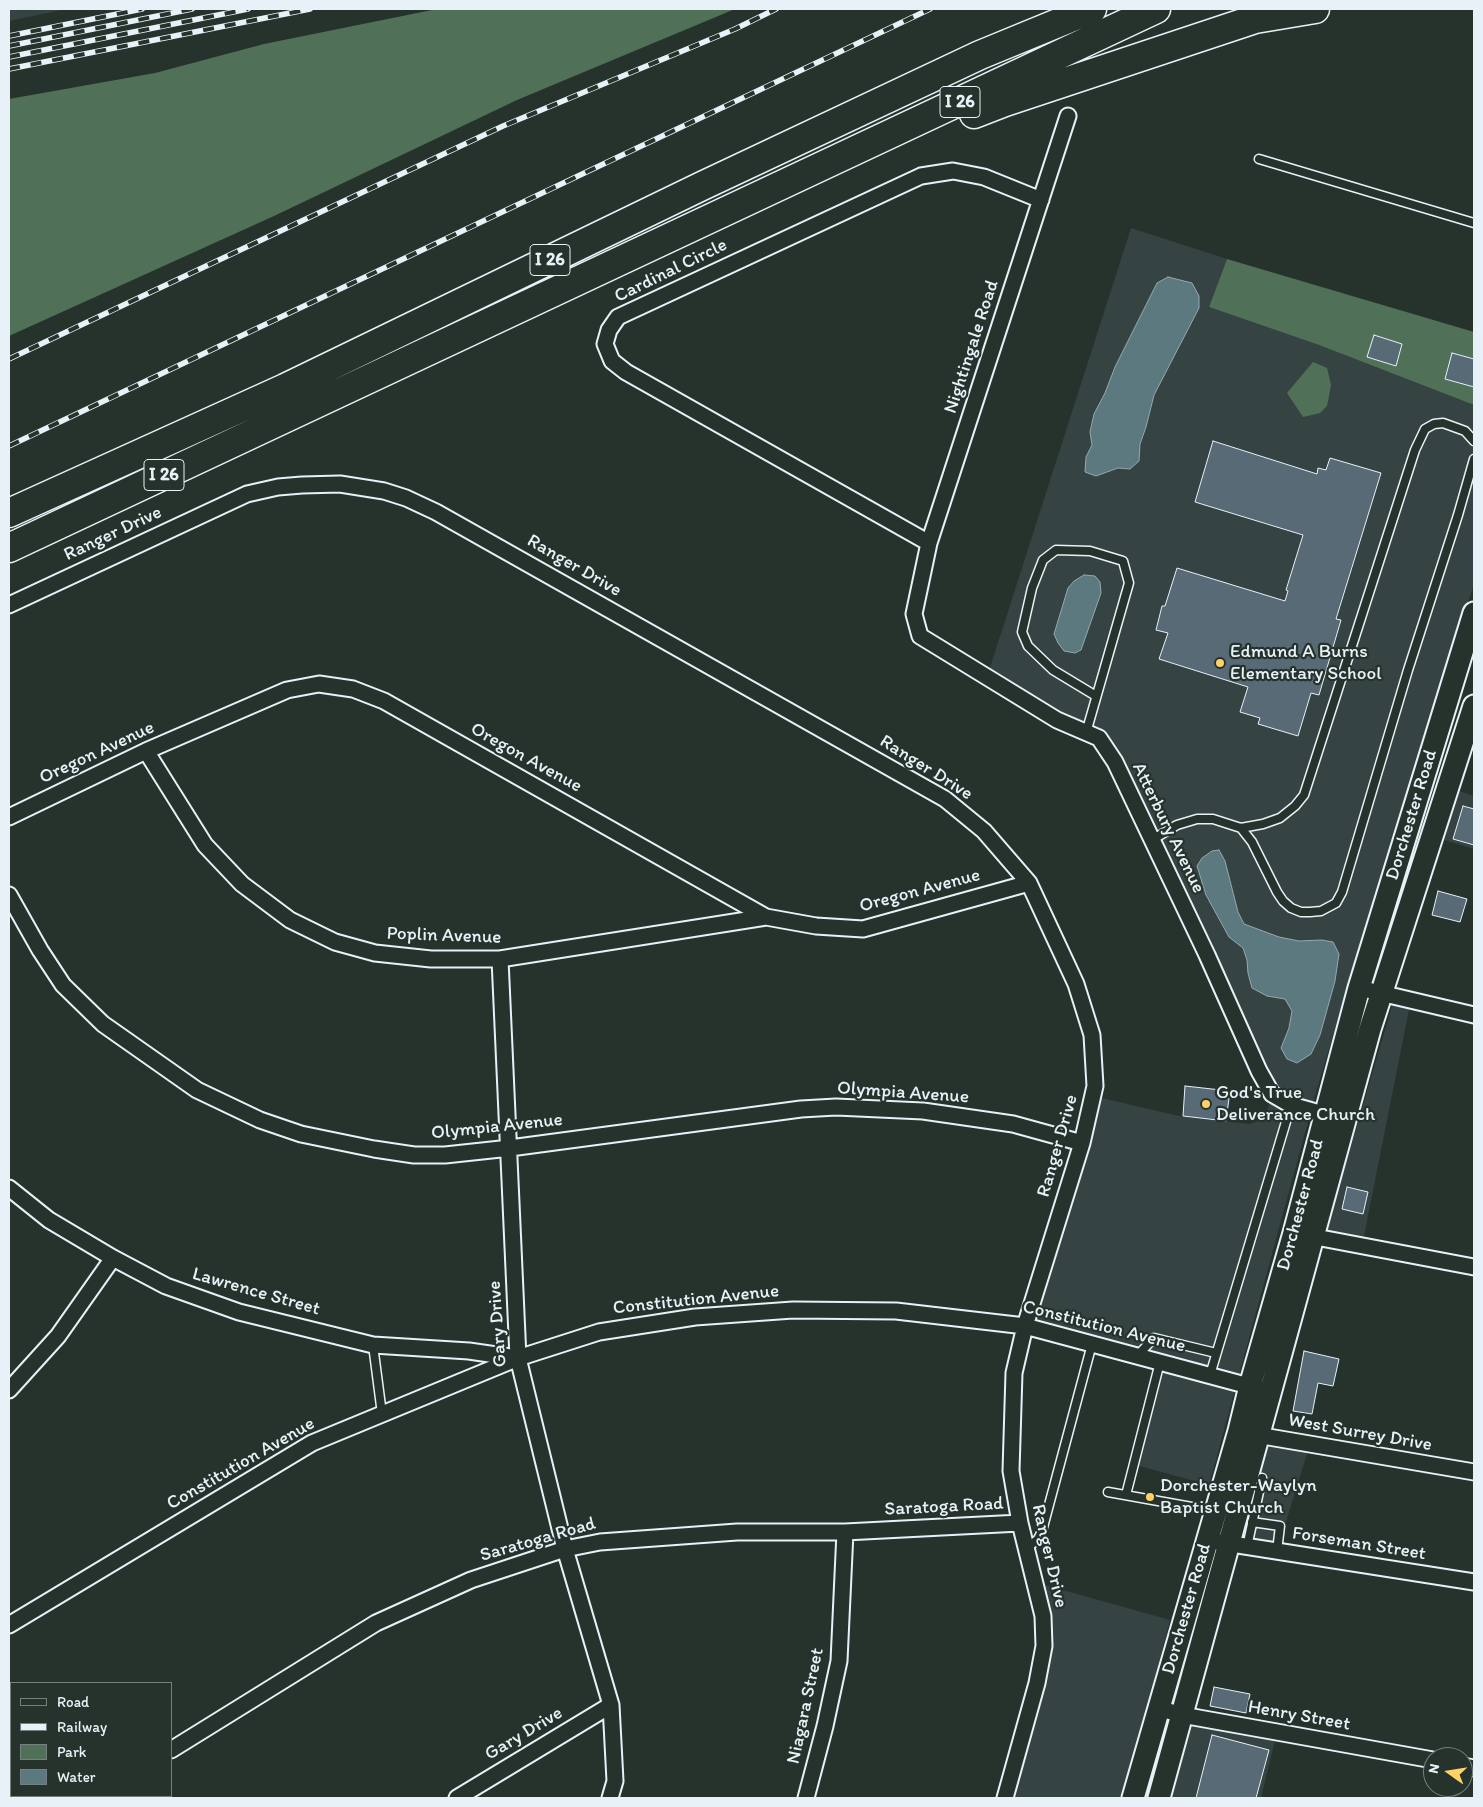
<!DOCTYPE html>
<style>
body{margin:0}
#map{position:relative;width:1483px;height:1807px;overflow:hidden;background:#26332d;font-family:Itim,sans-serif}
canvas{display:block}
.frame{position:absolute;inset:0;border:10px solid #e8f1f8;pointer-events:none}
.legend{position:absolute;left:10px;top:1682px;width:162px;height:115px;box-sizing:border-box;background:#26332d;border:1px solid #747f7e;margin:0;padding:6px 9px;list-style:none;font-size:15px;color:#e8f1f8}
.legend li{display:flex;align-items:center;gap:10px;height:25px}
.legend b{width:25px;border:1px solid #747f7e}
.north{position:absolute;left:1423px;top:1747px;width:50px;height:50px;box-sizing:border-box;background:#26332d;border:1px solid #747f7e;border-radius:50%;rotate:283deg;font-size:14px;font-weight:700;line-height:20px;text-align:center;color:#e8f1f8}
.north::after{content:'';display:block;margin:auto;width:18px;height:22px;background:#ffd166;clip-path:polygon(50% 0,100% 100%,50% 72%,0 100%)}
</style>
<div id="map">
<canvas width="1483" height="1807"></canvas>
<div class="frame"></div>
<ul class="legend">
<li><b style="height:6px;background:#26332d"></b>Road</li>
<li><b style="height:6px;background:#e8f1f8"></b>Railway</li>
<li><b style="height:14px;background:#517058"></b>Park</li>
<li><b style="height:14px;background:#5c7980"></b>Water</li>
</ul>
<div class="north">N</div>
</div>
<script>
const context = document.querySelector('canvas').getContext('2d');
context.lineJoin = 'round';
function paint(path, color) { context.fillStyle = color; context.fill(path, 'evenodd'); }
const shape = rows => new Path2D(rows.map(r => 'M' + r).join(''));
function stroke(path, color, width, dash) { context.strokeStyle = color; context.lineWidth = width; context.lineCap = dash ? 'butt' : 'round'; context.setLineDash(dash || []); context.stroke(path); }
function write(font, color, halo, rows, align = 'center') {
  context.font = font + ' Itim,sans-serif'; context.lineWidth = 4.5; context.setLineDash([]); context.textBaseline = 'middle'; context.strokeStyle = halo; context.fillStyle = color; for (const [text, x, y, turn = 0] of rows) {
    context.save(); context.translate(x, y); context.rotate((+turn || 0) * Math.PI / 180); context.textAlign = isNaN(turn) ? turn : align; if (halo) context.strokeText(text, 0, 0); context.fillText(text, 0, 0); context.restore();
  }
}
paint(shape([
 [9,9,66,9,9,21],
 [1131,228,1227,259,1209,307,1319,345,1474,405,1474,584,1395,829,1317,1089,1209,1485,1136,1465,1165,1363,1025,1326,1093,1096,1179,1116,1249,1124,1265,1119,1272,1094,1099,738,987,677],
 [1459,791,1474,796,1474,849,1444,840],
 [1395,996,1411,1000,1362,1246,1324,1238],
 [1269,1438,1310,1444,1277,1551,1240,1545],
 [1034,1582,1170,1620,1123,1798,1005,1798,1044,1646],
 [1192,1717,1277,1732,1261,1798,1169,1798]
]), '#354443');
paint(shape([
 [437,9,735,9,517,100,274,216,9,336,9,99,155,73,264,44],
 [1227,259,1474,332,1474,405,1319,345,1209,307],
 [1313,362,1327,368,1331,385,1327,406,1320,413,1303,417,1287,393]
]), '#517058');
const water = shape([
 [1168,277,1192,283,1199,296,1199,308,1154,395,1146,427,1140,444,1139,461,1130,469,1118,468,1096,476,1085,472,1086,457,1092,445,1090,432,1094,414,1105,393,1115,367,1157,283,1168,277],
 [1084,575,1095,576,1100,582,1101,593,1081,650,1075,653,1064,651,1058,643,1054,634,1068,588,1074,581,1084,575],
 [1219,850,1225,861,1238,912,1244,924,1279,937,1299,941,1322,940,1333,942,1339,954,1335,981,1320,1035,1311,1054,1297,1063,1287,1059,1281,1048,1289,1028,1292,1011,1285,999,1267,996,1252,988,1248,973,1247,960,1243,948,1229,937,1206,895,1197,866,1202,858,1212,851,1219,850]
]);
paint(water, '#5c7980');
stroke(water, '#94a9b0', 1);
const building = shape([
 [1374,335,1402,344,1396,366,1367,357,1374,335],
 [1452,353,1474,359,1474,387,1445,379,1452,353],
 [1213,441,1317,474,1318,468,1326,470,1330,458,1381,473,1336,619,1341,620,1319,695,1311,693,1298,736,1258,724,1260,718,1240,712,1248,687,1159,659,1168,633,1156,630,1162,606,1165,606,1177,568,1285,601,1288,591,1286,590,1303,535,1195,502,1213,441],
 [1463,806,1474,809,1474,845,1453,839,1463,806],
 [1438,891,1467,899,1460,922,1432,915,1438,891],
 [1185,1086,1230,1091,1226,1121,1183,1116,1185,1086],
 [1347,1187,1368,1192,1363,1214,1342,1209,1347,1187],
 [1304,1351,1339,1359,1333,1386,1318,1383,1312,1414,1293,1411,1304,1351],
 [1214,1687,1250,1694,1246,1713,1210,1706,1214,1687],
 [1212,1735,1269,1750,1256,1798,1196,1798,1212,1735]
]);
paint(building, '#586a76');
stroke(building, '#e8f1f8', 1);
const lane = shape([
 [1259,159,1474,223],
 [1086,733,1129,583,1123,561,1090,551,1056,550,1043,560,1032,588,1022,632,1028,646,1053,670,1096,696],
 [1241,828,1252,842,1277,892,1283,901,1291,908,1301,912,1310,912,1321,911,1336,903,1342,892,1408,670,1458,515,1474,459],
 [1152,840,1177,825,1197,819,1213,819,1241,828,1263,824,1280,818,1295,806,1304,795,1415,450,1425,429,1434,424,1443,423,1465,431,1474,441],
 [373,1345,382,1414],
 [1137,1356,1154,1338,1216,1353],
 [1210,1375,1291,1105],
 [1108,1492,1214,1511],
 [1126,1495,1160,1362],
 [1252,1522,1280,1526,1277,1551],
 [1247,1547,1262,1478],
 [1026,1549,1038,1539,1042,1531,1092,1344]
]);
const street = shape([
 [1068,116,929,543,914,614,920,636,1057,720,1099,738,1115,762,1207,955,1259,1071,1272,1094,1291,1105,1334,1117],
 [929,543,626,372,612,361,605,344,609,330,618,317,921,176,953,171,984,177,1041,200],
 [9,605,247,494,278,487,302,485,340,484,384,491,406,498,436,512,945,799,984,831,1029,883,1076,984,1092,1035,1095,1086,1082,1143,1025,1326,1014,1373,1011,1471,1020,1523,1043,1616,1044,1646,1037,1683,1005,1798],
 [146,751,205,845,242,884,290,920,335,942,375,953,431,959,500,959,766,917],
 [9,817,146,751,287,690,319,684,353,689,384,701,766,917,816,926,863,929,1029,883],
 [9,895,40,950,63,985,103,1024,197,1090,260,1120,301,1134,374,1149,414,1155,445,1155,510,1148,801,1109,836,1107,923,1111,1013,1124,1082,1143],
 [500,959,518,1358,565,1549,611,1705,615,1781,610,1798],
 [1359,988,1474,1015],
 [9,1188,49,1220,113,1258,166,1286,239,1312,373,1345,469,1351,517,1358],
 [1305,1235,1474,1267],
 [9,1390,58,1336,113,1258],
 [1251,1434,1474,1472],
 [1219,1542,1474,1582],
 [9,1625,312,1443,518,1358,599,1332,695,1317,793,1310,896,1311,1025,1326,1260,1389],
 [1158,1708,1182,1715,1433,1760],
 [171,1750,376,1623,471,1580,565,1549,600,1542,737,1532,845,1532,1020,1523],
 [1463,1766,1474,1768],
 [93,1798,97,1796],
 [457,1798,611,1705],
 [806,1798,825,1726,839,1661,845,1532]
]);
const secondary = shape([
 [1133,1798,1239,1431,1250,1386,1294,1233,1359,988,1474,613],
 [1159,1798,1370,1029,1474,706]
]);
const highway = shape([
 [974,114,1005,102,1255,19,1315,9],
 [9,513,285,388,702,186,980,55,1092,9],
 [9,548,1156,9]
]);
stroke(lane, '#e8f1f8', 11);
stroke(street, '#e8f1f8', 19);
stroke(secondary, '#e8f1f8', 25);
stroke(highway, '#e8f1f8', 31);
stroke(lane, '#26332d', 8);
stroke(street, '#26332d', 15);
stroke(secondary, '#26332d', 21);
stroke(highway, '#26332d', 28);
const rail = shape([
 [9,36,142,9],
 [9,46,192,9],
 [9,57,248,9],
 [9,69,310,9],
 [9,359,503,126,735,29,776,9],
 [9,446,930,9]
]);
stroke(rail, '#e8f1f8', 5.5);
stroke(rail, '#26332d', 4, [11]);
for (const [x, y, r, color] of [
 [1220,663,5,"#ffd166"],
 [1206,1104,5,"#ffd166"],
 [1150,1497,5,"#ffd166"]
]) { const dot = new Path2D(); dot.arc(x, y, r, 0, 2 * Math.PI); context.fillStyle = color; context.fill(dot); stroke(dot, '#26332d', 2); }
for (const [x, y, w] of [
 [960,102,40],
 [550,260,40],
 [164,475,40]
]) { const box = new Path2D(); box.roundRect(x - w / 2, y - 15.5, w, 31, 4); context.fillStyle = '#26332d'; context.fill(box); stroke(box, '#e8f1f8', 1); }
write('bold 18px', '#e8f1f8', null, [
 ["I 26",960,102],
 ["I 26",550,260],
 ["I 26",164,475]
]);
write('19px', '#e8f1f8', '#26332d', [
 ["Cardinal Circle",671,271,-26],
 ["Nightingale Road",972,347,-72],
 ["Ranger Drive",113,534,-25],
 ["Ranger Drive",574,566,30],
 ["Oregon Avenue",97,753,-25],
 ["Oregon Avenue",526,758,29],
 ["Ranger Drive",926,768,32],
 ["Dorchester Road",1412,815,-73],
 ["Atterbury Avenue",1168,828,64],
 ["Oregon Avenue",920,891,-15],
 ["Poplin Avenue",444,936,2],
 ["Olympia Avenue",903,1093,4],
 ["Olympia Avenue",497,1127,-6],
 ["Ranger Drive",1058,1146,-74],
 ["Dorchester Road",1301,1205,-75],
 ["Lawrence Street",256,1292,16],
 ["Constitution Avenue",696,1300,-6],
 ["Gary Drive",498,1324,-94],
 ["Constitution Avenue",1104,1327,14],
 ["West Surrey Drive",1360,1433,10],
 ["Constitution Avenue",241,1464,-30],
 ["Saratoga Road",944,1507,-3],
 ["Saratoga Road",538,1540,-16],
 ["Forseman Street",1359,1544,9],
 ["Ranger Drive",1049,1556,77],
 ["Dorchester Road",1187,1609,-74],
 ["Niagara Street",806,1706,-78],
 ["Henry Street",1299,1716,10],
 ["Gary Drive",524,1734,-31]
]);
write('19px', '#e8f1f8', '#26332d', [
 ["Edmund A Burns",1230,652],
 ["Elementary School",1230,674],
 ["God's True",1216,1093],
 ["Deliverance Church",1216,1115],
 ["Dorchester-Waylyn",1160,1486],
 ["Baptist Church",1160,1508]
], 'left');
</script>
